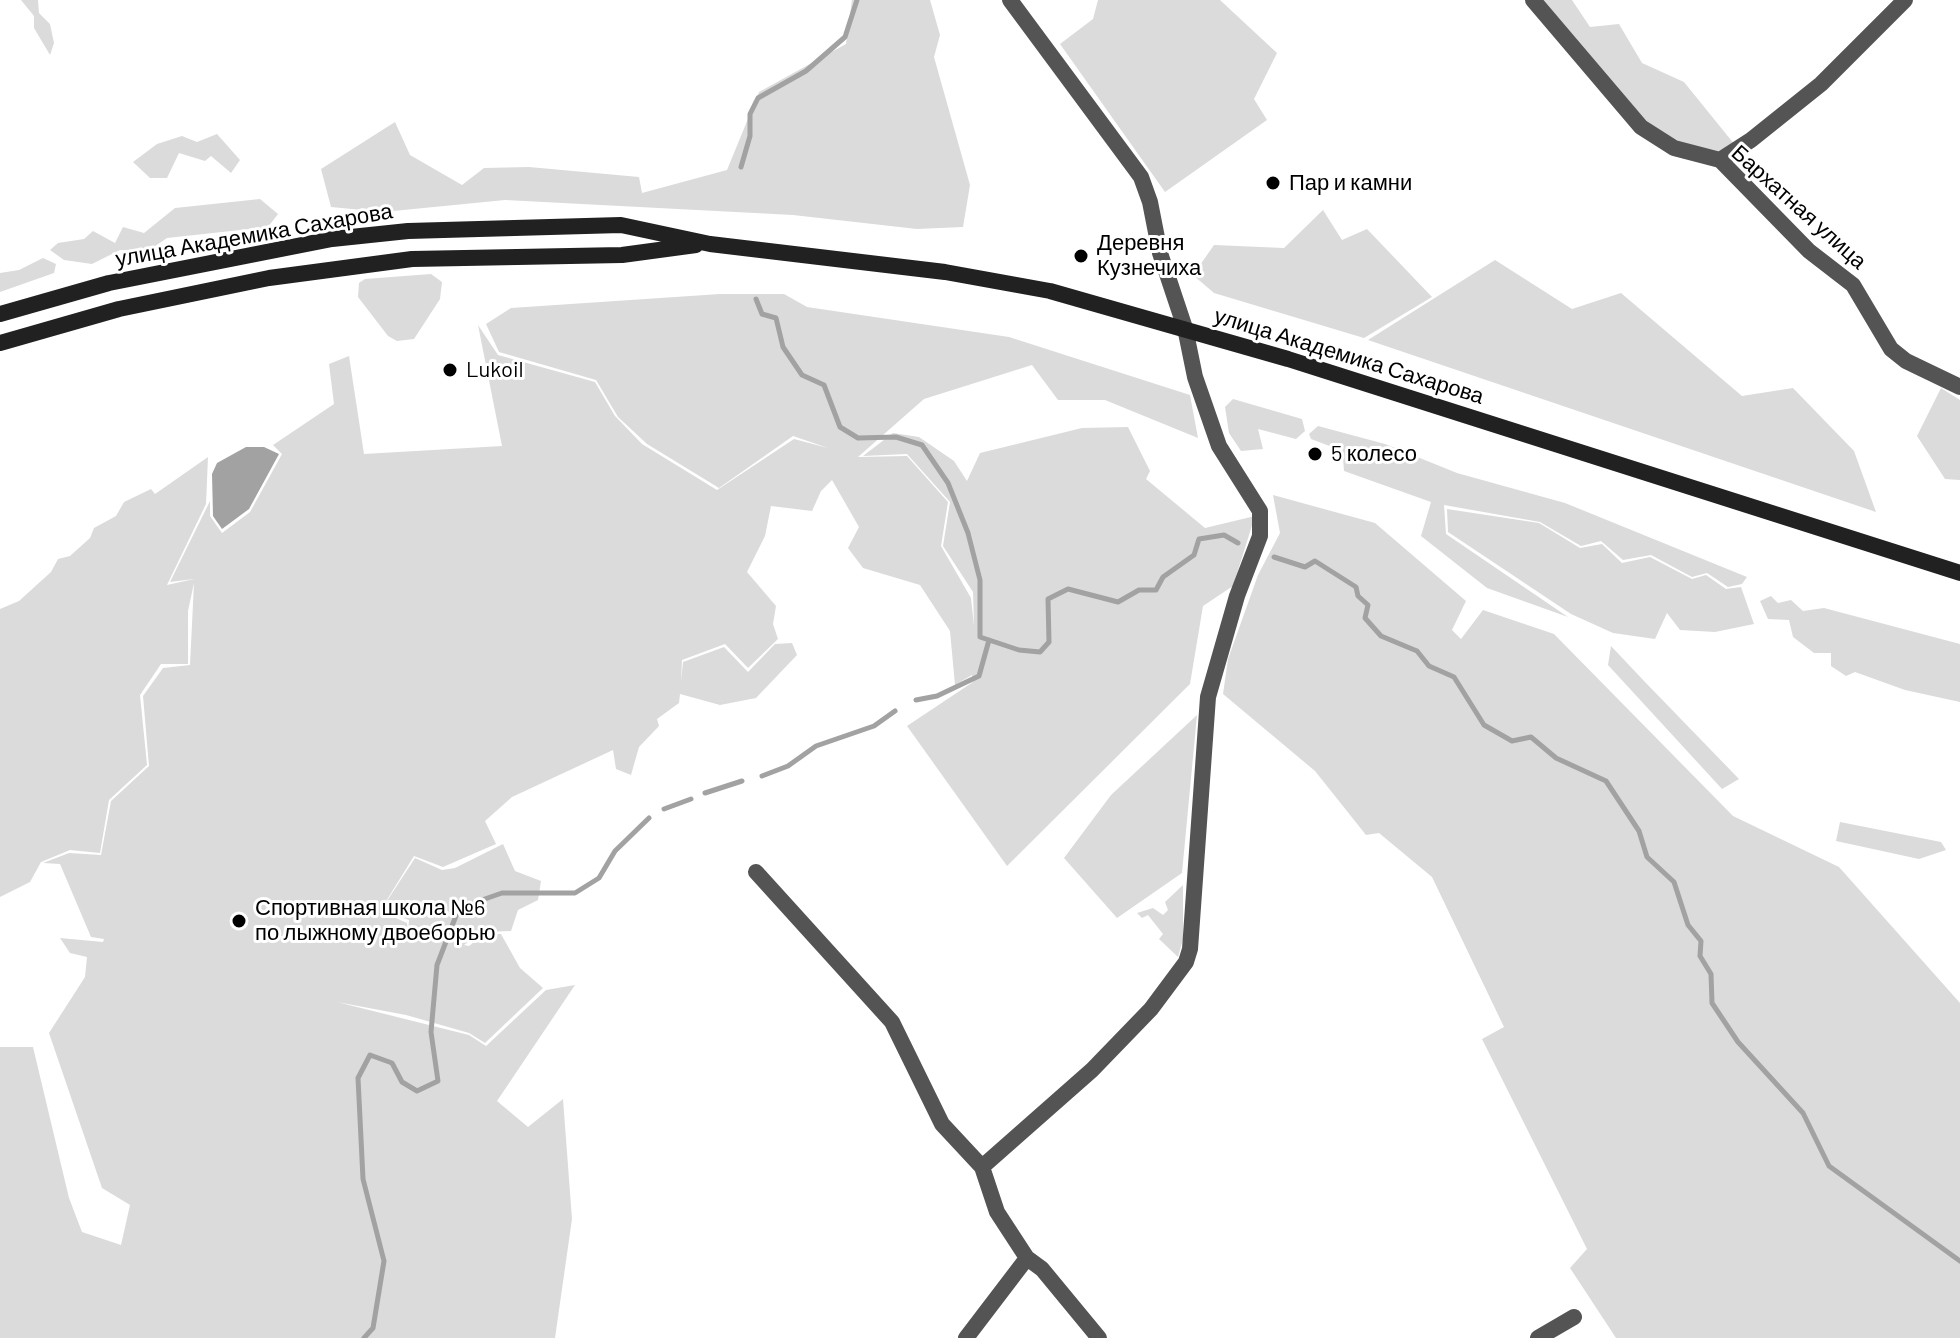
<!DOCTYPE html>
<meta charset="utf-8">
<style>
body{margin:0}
canvas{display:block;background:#fff}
</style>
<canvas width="1960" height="1338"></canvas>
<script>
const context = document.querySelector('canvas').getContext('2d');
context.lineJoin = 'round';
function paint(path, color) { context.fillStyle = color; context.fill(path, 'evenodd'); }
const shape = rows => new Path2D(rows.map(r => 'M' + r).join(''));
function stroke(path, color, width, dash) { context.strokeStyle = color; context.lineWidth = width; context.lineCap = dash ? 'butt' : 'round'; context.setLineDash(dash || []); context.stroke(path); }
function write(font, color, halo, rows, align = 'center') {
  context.font = font + ' Barlow,sans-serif'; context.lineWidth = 6; context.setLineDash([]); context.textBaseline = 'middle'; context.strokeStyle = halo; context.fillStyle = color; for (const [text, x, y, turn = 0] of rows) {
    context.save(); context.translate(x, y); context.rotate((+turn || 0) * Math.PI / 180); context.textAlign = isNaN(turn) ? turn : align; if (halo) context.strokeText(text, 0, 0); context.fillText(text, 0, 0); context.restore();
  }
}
paint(shape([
 [21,0,38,0,39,13,50,24,54,43,50,55,34,28,34,16],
 [852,0,930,0,940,35,934,57,970,185,963,227,917,229,793,215,505,200,383,212,331,207,321,169,395,122,410,155,462,185,484,168,529,167,639,177,642,193,727,170,759,92,846,44],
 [1098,0,1220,0,1277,53,1254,99,1267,120,1165,192,1060,44,1093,19],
 [1537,0,1572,0,1590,27,1619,24,1642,63,1684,82,1735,145,1716,154,1667,139,1640,120],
 [217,134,240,160,231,173,211,156,205,161,179,153,167,178,150,178,133,162,157,144,182,136,197,142],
 [260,199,278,214,268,227,167,238,148,251,120,250,92,264,64,260,50,250,58,243,84,239,93,231,115,243,123,227,144,233,175,208],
 [1323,210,1342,240,1367,229,1432,297,1364,338,1214,293,1193,275,1214,245,1284,248],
 [43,258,56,264,54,273,0,292,0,273,19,270],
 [1495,260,1572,309,1621,293,1742,396,1793,388,1854,451,1876,512,1368,340],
 [431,274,442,282,440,299,414,339,397,341,388,336,358,297,359,283,365,279],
 [720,294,784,294,807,307,1009,337,1190,395,1198,438,1105,400,1058,400,1032,365,924,399,858,457,907,456,948,502,941,546,971,598,974,626,973,592,943,546,950,502,907,454,863,456,893,433,919,437,954,461,967,481,980,453,1082,428,1128,427,1150,471,1146,479,1205,528,1255,516,1233,586,1203,606,1190,684,1007,866,907,726,973,682,972,675,955,685,950,631,920,585,863,568,848,548,859,527,832,480,821,491,812,511,771,506,765,536,747,572,776,606,773,624,778,639,748,668,725,644,682,660,681,682,683,662,724,647,748,672,775,644,792,643,797,655,756,698,720,705,680,694,679,703,657,719,659,726,639,747,631,775,616,769,613,750,512,797,485,821,496,844,443,867,414,856,380,911,407,923,408,931,409,920,381,910,415,858,442,870,455,868,503,844,515,871,541,881,538,900,518,910,511,931,482,932,464,945,469,946,484,934,501,934,520,968,543,988,485,1043,469,1033,406,1015,337,1002,469,1035,486,1046,546,990,575,985,497,1101,528,1127,563,1099,572,1219,555,1338,0,1338,0,1047,33,1047,69,1198,82,1232,121,1245,130,1205,102,1188,49,1033,85,977,87,957,70,953,60,938,103,942,104,939,91,937,60,864,43,863,69,853,101,855,111,801,149,766,143,696,163,668,190,665,194,583,188,611,188,664,161,664,140,695,147,765,109,800,100,853,70,850,41,862,30,882,0,897,0,609,19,601,51,572,58,559,70,556,90,538,94,528,116,516,124,502,151,489,155,494,208,457,206,504,167,585,194,579,170,582,210,501,210,516,222,533,250,512,282,454,273,445,334,404,329,364,349,356,364,454,502,446,478,325,498,355,595,382,615,416,642,444,717,490,794,439,828,448,793,436,719,488,647,444,618,417,596,380,499,352,486,324,511,308],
 [1941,388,1960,400,1960,480,1945,479,1917,436],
 [1233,399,1302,419,1305,431,1296,439,1258,429,1263,449,1241,451,1229,433,1225,407],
 [1318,426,1385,444,1457,473,1565,503,1747,577,1742,584,1728,587,1707,573,1692,577,1651,555,1623,560,1601,541,1581,546,1540,522,1444,505,1446,534,1568,617,1487,588,1421,536,1431,502,1344,471,1343,458,1335,448,1311,439,1309,434],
 [1273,495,1375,523,1466,601,1452,630,1461,639,1483,610,1554,634,1733,816,1839,867,1960,1003,1960,1338,1616,1338,1570,1268,1587,1249,1482,1039,1504,1027,1432,877,1379,833,1366,835,1315,771,1223,694,1228,659,1258,575,1280,533],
 [1447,509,1539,523,1580,548,1602,544,1622,563,1650,557,1692,579,1706,575,1726,589,1741,587,1754,624,1715,632,1680,630,1667,613,1655,639,1613,633,1571,614,1448,532],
 [1771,596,1778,603,1791,600,1803,611,1824,608,1960,644,1960,702,1905,690,1855,672,1846,676,1831,666,1831,653,1814,653,1793,637,1789,620,1768,619,1760,601],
 [1611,646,1645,682,1739,779,1722,789,1608,665],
 [1197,715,1182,873,1117,918,1064,858,1111,795],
 [1840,822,1941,842,1946,850,1919,859,1836,841],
 [1183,885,1183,939,1178,957,1159,939,1163,934,1148,915,1142,918,1137,913,1153,908,1163,915,1168,910,1165,902]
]), '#dbdbdb');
paint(shape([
 [246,447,264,447,279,454,249,509,222,529,213,516,212,474,217,463]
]), '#a2a2a2');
stroke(shape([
 [741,167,750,136,750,114,758,98,806,71,845,37,857,0],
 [756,299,762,314,776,318,783,347,802,375,824,385,840,427,858,438,896,437,922,445,948,483,968,533,980,580,980,637,1019,650,1040,652,1049,642,1048,599,1068,589,1118,602,1139,590,1156,590,1163,577,1194,555,1199,539,1224,535,1238,543],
 [1274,557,1305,567,1315,561,1356,587,1358,596,1368,605,1365,618,1381,636,1417,651,1429,666,1454,677,1484,725,1512,741,1531,737,1556,758,1606,781,1639,831,1647,857,1674,882,1688,925,1701,941,1700,956,1711,974,1712,1003,1738,1042,1803,1113,1829,1166,1960,1261],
 [916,700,937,696,979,676,989,640],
 [762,776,788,766,816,746,874,726,895,711],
 [705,793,742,781],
 [664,809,691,799],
 [364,1338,373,1328,384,1261,363,1179,358,1078,370,1055,392,1063,402,1082,417,1091,438,1081,431,1032,437,965,459,908,502,893,575,893,599,878,615,851,649,818]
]), '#a2a2a2', 5);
stroke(shape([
 [1533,0,1641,127,1674,148,1720,160,1809,251,1853,285,1891,349,1906,361,1960,387],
 [1720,160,1751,140,1821,84,1905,0],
 [756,872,892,1022,942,1124,982,1167,997,1212,1027,1258],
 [982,1167,1092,1070,1151,1009,1186,962,1190,949,1208,697,1237,596,1260,536,1260,511,1219,446,1195,377,1185,328,1160,253,1150,202,1141,177,1010,0],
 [966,1338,1027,1258,1042,1269,1099,1338],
 [1538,1338,1574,1317]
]), '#545454', 16);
stroke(shape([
 [0,314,109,283,332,239,408,231,621,225,710,244,945,272,1050,291,1288,359,1960,573],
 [0,343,119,309,269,278,412,259,622,255,696,245]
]), '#212121', 16);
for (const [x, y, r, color] of [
 [1273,183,8,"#000"],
 [1081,256,8,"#000"],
 [450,370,8,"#000"],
 [1315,454,8,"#000"],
 [239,921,8,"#000"]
]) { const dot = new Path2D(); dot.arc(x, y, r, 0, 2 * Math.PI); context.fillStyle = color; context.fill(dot); stroke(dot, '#fff', 3); }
write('22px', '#000', '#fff', [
 ["Пар и камни",1289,183],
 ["Деревня",1097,243],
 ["Кузнечиха",1097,268],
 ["Lukoil",466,370],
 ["5 колесо",1331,454],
 ["Спортивная школа №6",255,908],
 ["по лыжному двоеборью",255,933]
], 'left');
write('22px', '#000', '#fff', [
 ["Бархатная улица",1799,207,42],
 ["улица Академика Сахарова",254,235,-10],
 ["улица Академика Сахарова",1349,356,17]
]);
</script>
